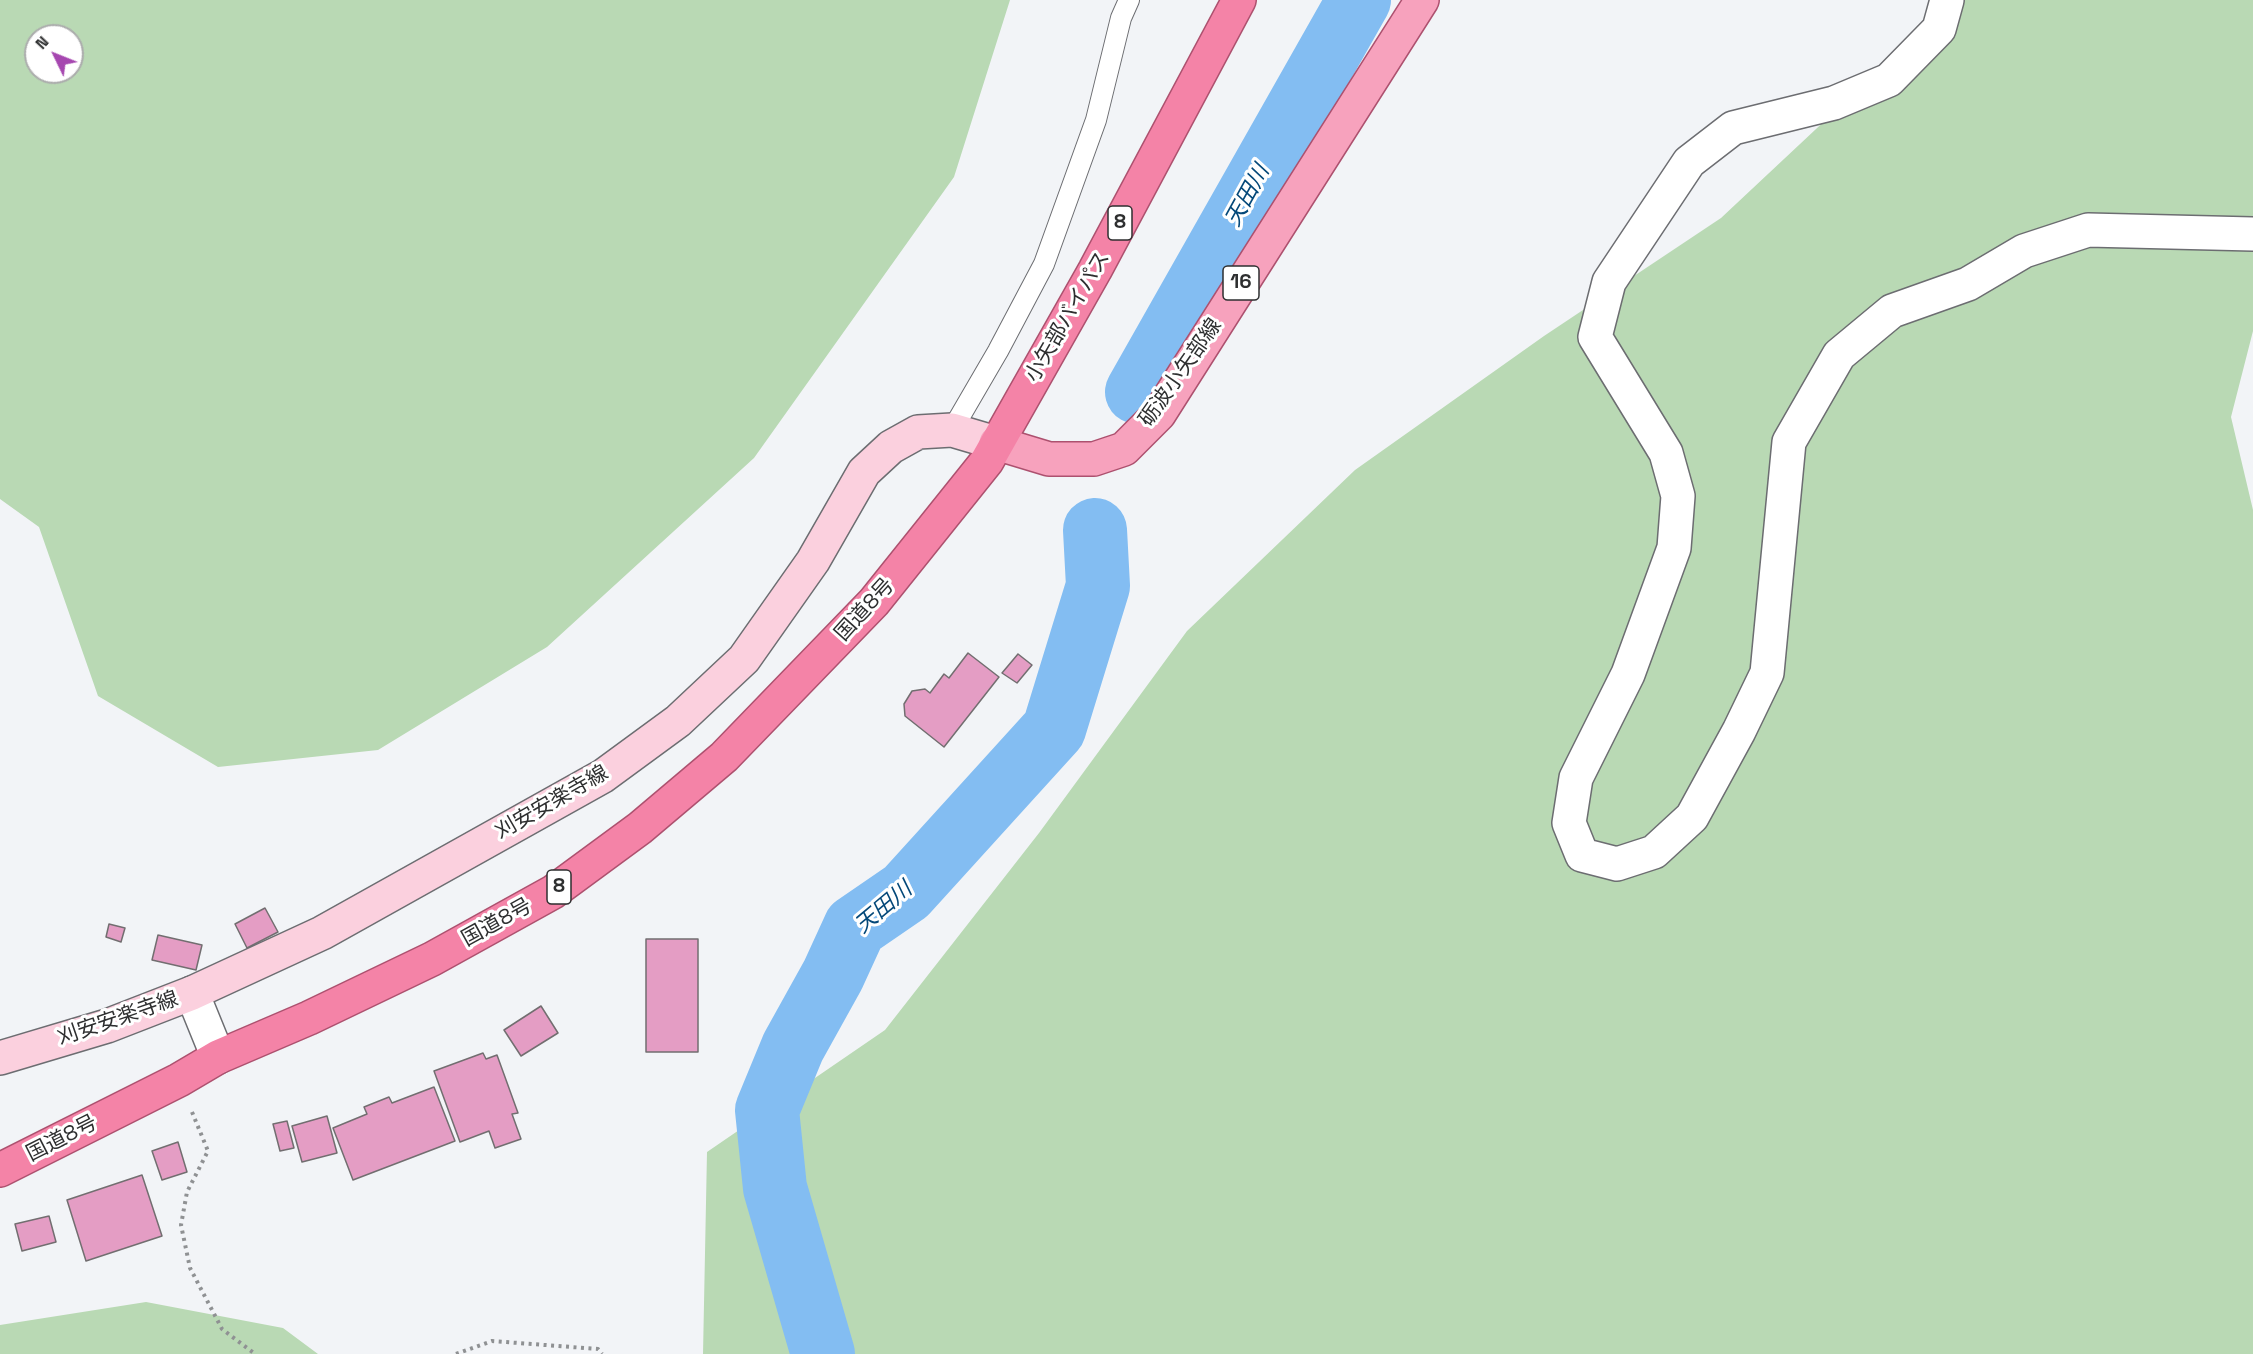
<!DOCTYPE html>
<meta charset="utf-8">
<style>
body{margin:0}
#map{position:relative;width:2253px;height:1354px;overflow:hidden;background:#f2f4f7;font-family:"Space Grotesk",sans-serif}
canvas{display:block}
.north{position:absolute;left:24px;top:24px;width:60px;height:60px;box-sizing:border-box;background:#fff;border:2px solid #abacac;border-radius:50%;rotate:313deg;font-size:16px;font-weight:700;line-height:24px;text-align:center;color:#2e2f30}
.north::after{content:'';display:block;margin:auto;width:21px;height:27px;background:#a647b0;clip-path:polygon(50% 0,100% 100%,50% 72%,0 100%)}
</style>
<div id="map">
<canvas width="2253" height="1354"></canvas>
<div class="north">N</div>
</div>
<script>
const context = document.querySelector('canvas').getContext('2d');
context.lineJoin = 'round';
function paint(path, color) { context.fillStyle = color; context.fill(path, 'evenodd'); }
const shape = rows => new Path2D(rows.map(r => 'M' + r).join(''));
function stroke(path, color, width, dash) { context.strokeStyle = color; context.lineWidth = width; context.lineCap = dash ? 'butt' : 'round'; context.setLineDash(dash || []); context.stroke(path); }
function write(font, color, halo, rows, align = 'center') {
  context.font = font + ' "Space Grotesk","Noto Sans JP",sans-serif'; context.lineWidth = 6; context.setLineDash([]); context.textBaseline = 'middle'; context.strokeStyle = halo; context.fillStyle = color; for (const [text, x, y, turn = 0] of rows) {
    context.save(); context.translate(x, y); context.rotate((+turn || 0) * Math.PI / 180); context.textAlign = isNaN(turn) ? turn : align; if (halo) context.strokeText(text, 0, 0); context.fillText(text, 0, 0); context.restore();
  }
}
paint(shape([
 [0,0,1010,0,954,177,754,458,547,647,378,750,218,767,98,696,39,527,0,499],
 [36,36,72,36,72,72,36,72],
 [1962,0,2253,0,2253,331,2231,417,2253,510,2253,1354,703,1354,707,1152,885,1030,1039,833,1187,631,1355,470,1544,336,1721,218,1863,85],
 [146,1302,283,1328,318,1354,0,1354,0,1325]
]), '#b9d9b4');
stroke(shape([
 [1137,392,1359,0],
 [823,1354,775,1188,767,1110,793,1047,833,975,855,927,906,892,1054,729,1098,586,1095,530]
]), '#83bdf2', 64);
const building = shape([
 [968,653,999,677,944,747,905,716,904,704,912,691,925,689,930,693,944,674,949,678,968,653],
 [1018,654,1032,665,1017,683,1002,673,1018,654],
 [265,908,278,932,247,948,235,924,265,908],
 [109,924,125,928,121,942,106,937,109,924],
 [158,935,202,945,196,970,152,960,158,935],
 [646,939,698,939,698,1052,646,1052,646,939],
 [541,1006,558,1033,521,1056,504,1030,541,1006],
 [483,1053,486,1059,497,1055,518,1113,512,1114,521,1139,495,1148,489,1131,460,1142,434,1071,483,1053],
 [434,1087,455,1141,353,1180,333,1128,367,1114,364,1107,389,1097,392,1103,434,1087],
 [327,1116,337,1153,302,1162,292,1126,327,1116],
 [287,1121,294,1148,280,1151,273,1124,287,1121],
 [178,1142,187,1172,162,1180,152,1151,178,1142],
 [142,1175,162,1236,86,1261,67,1200,142,1175],
 [49,1216,56,1242,22,1251,15,1224,49,1216]
]);
paint(building, '#e49dc4');
stroke(building, '#726e70', 1.5);
const service = shape([
 [952,430,998,351,1044,264,1096,120,1121,18,1129,0]
]);
const minor = shape([
 [1947,0,1939,29,1889,80,1834,103,1733,128,1689,162,1609,282,1595,337,1666,453,1678,496,1674,548,1628,674,1576,778,1569,823,1582,855,1617,864,1654,852,1692,817,1739,731,1767,673,1789,442,1839,355,1892,311,1968,284,2024,251,2088,230,2253,234],
 [192,993,218,1057]
]);
const secondary = shape([
 [0,1058,107,1026,192,993,322,933,603,776,678,721,744,659,813,561,864,472,891,447,918,432,952,430,996,443]
]);
const primary = shape([
 [996,443,1049,459,1094,459,1124,449,1159,414,1422,0]
]);
const trunk = shape([
 [0,1170,179,1080,218,1057,309,1018,432,959,553,892,640,828,724,757,874,602,987,461,1095,270,1239,0]
]);
stroke(service, '#6c6d71', 22);
stroke(minor, '#6c6d71', 36);
stroke(secondary, '#6c6d71', 36);
stroke(primary, '#ad516f', 36);
stroke(trunk, '#ad516f', 36);
stroke(shape([
 [192,1112,208,1151,187,1192,181,1225,190,1268,222,1329,255,1354],
 [456,1354,492,1341,598,1349,602,1354]
]), '#8f9193', 4, [3, 4.5]);
stroke(service, '#fff', 20);
stroke(minor, '#fff', 33);
stroke(secondary, '#fbd0de', 33);
stroke(primary, '#f7a2bd', 33);
stroke(trunk, '#f483a7', 33);
for (const [x, y, w] of [
 [1120,223,24],
 [1241,283,36],
 [559,887,24]
]) { const box = new Path2D(); box.roundRect(x - w / 2, y - 17, w, 34, 4.5); context.fillStyle = '#fff'; context.fill(box); stroke(box, '#2e2f30', 1.5); }
write('bold 20px', '#2e2f30', null, [
 ["8",1120,223],
 ["16",1241,283],
 ["8",559,887]
]);
write('21px', '#2e2f30', '#fff', [
 ["小矢部バイパス",1068,317,-60],
 ["砺波小矢部線",1181,373,-55],
 ["国道8号",865,610,-48],
 ["刈安安楽寺線",552,803,-30],
 ["国道8号",497,923,-29],
 ["刈安安楽寺線",118,1019,-19],
 ["国道8号",62,1139,-27]
]);
write('italic 22px', '#044879', '#fff', [
 ["天田川",1248,196,-61],
 ["天田川",884,908,-40]
]);
</script>
